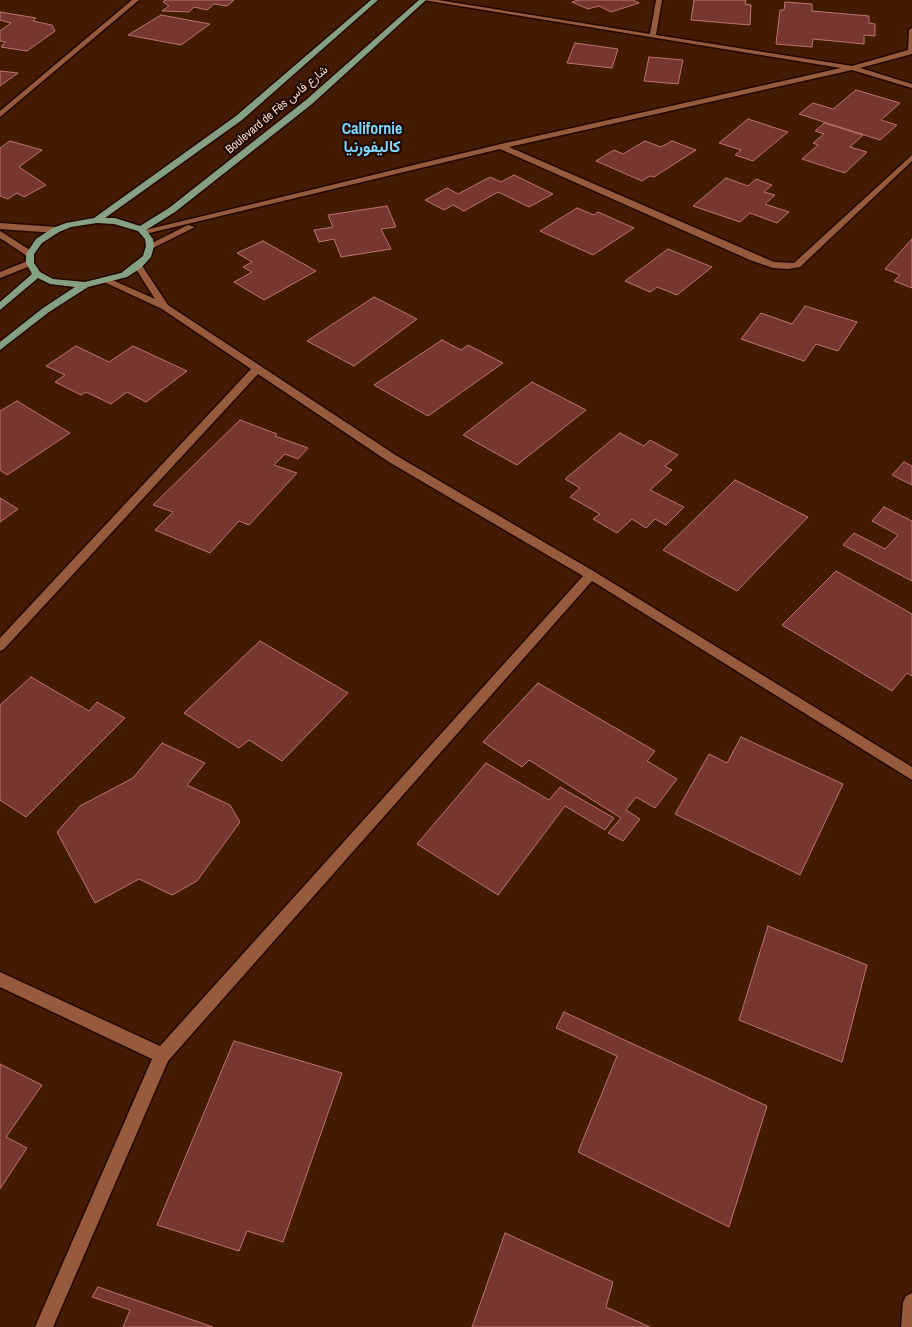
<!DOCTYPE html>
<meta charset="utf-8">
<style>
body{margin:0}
canvas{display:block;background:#431a02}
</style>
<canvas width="912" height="1327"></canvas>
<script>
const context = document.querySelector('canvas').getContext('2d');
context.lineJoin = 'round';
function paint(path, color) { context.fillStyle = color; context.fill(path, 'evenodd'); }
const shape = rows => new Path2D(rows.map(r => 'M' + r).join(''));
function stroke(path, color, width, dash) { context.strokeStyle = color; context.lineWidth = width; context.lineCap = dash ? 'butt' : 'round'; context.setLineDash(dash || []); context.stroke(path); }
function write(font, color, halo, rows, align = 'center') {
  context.font = font + ' "Archivo Narrow",Vazirmatn,sans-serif'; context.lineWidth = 4.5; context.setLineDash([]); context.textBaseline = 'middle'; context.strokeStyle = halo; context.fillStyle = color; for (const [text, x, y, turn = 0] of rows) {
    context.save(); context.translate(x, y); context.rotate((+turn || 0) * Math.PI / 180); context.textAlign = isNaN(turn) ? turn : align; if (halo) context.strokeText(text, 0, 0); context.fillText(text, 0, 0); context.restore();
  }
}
const building = shape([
 [165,0,234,0,227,6,214,4,207,10,194,7,189,12,162,11,169,6,163,2,165,0],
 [578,0,633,0,639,3,611,12,599,6,588,9,572,2,578,0],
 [694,0,746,0,745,4,751,5,750,25,691,20,694,0],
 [785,2,812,4,812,11,869,16,869,23,875,24,875,36,864,35,864,44,813,39,812,47,776,44,780,10,784,10,785,2],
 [0,12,36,18,33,21,52,25,55,31,27,51,1,47,5,42,0,41,0,31,11,23,0,20,0,12],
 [161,15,210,24,181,45,128,35,161,15],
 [575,43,618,49,612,68,567,63,575,43],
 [649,57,683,60,678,84,644,81,649,57],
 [0,71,18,73,0,86,0,71],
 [856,90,900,103,881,120,897,125,880,140,799,114,813,103,833,109,856,90],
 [748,119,788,132,753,161,735,155,741,150,719,143,748,119],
 [824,123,863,135,850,147,867,152,845,173,802,159,818,145,813,143,824,134,815,131,824,123],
 [10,141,42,150,19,167,46,185,24,197,17,193,8,199,0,196,0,148,10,141],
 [645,141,661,147,672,141,696,150,654,177,650,176,642,181,596,161,614,150,623,154,645,141],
 [514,175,553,194,529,207,498,192,464,211,453,205,444,210,425,200,447,188,458,194,490,177,501,182,514,175],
 [726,178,748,186,756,179,772,185,764,192,775,195,765,204,789,212,777,223,750,213,740,222,693,206,726,178],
 [387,206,396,227,381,229,391,249,341,257,334,239,319,242,314,230,333,227,328,215,387,206],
 [577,208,594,215,598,212,634,228,593,255,540,231,577,208],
 [912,239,912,288,894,281,900,275,885,269,912,239],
 [263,241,316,271,264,300,234,282,252,272,243,267,252,262,237,253,263,241],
 [668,249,712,267,677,295,657,287,650,292,625,281,668,249],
 [374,297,417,319,354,366,307,341,374,297],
 [805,306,857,322,838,351,816,344,804,361,741,339,761,313,792,324,805,306],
 [442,340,461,350,468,345,503,363,428,416,374,385,442,340],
 [76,346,109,362,133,346,187,371,146,402,127,392,111,404,86,392,81,395,55,382,65,375,46,366,76,346],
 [532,382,586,410,517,465,463,435,532,382],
 [17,401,70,433,7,475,0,470,0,411,17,401],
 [240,420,277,434,275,436,308,448,298,459,285,454,274,465,297,473,249,525,239,521,210,553,155,530,173,512,153,505,240,420],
 [620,433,644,446,650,440,678,455,665,466,672,470,650,490,684,507,666,525,655,519,646,528,632,519,617,533,593,519,600,514,570,497,580,488,565,479,620,433],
 [904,462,912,466,912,485,892,475,904,462],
 [735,480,808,517,737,591,663,550,735,480],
 [0,498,18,509,0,522,0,498],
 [884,507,912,521,912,581,843,545,854,533,885,549,898,535,872,521,884,507],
 [836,571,912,614,912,676,907,673,892,691,782,625,836,571],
 [260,641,348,693,282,761,249,740,239,748,184,713,260,641],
 [31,677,89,711,97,702,125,718,26,817,0,800,0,705,31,677],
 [538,683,655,751,647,761,677,779,655,808,636,797,626,810,640,819,623,841,608,833,621,818,529,760,522,767,483,742,538,683],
 [741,737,843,784,800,875,675,814,709,754,727,763,741,737],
 [162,743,205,763,187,785,230,805,240,822,197,881,172,895,139,879,95,903,57,832,80,806,133,778,162,743],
 [486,763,549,800,560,787,614,818,605,830,565,806,498,895,417,844,486,763],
 [768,926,867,965,842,1062,739,1020,768,926],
 [564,1012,767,1106,729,1227,578,1152,617,1056,556,1028,564,1012],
 [234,1041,342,1073,283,1242,247,1231,239,1251,157,1225,234,1041],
 [0,1064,42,1085,6,1137,27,1148,0,1189,0,1064],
 [505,1233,613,1282,606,1307,650,1327,472,1327,505,1233],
 [98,1287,213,1327,123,1327,130,1310,92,1297,98,1287]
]);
paint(building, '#773731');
stroke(building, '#bb746c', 1);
const minor = shape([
 [132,0,139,0,0,117,0,111,132,0],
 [423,0,438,0,650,34,656,0,662,0,656,35,852,66,908,50,909,30,912,28,912,54,860,68,912,84,912,88,852,70,509,147,774,262,794,263,912,155,912,161,800,267,788,269,773,268,750,260,500,149,141,235,141,231,501,144,841,68,423,0],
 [0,223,56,227,60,230,56,233,0,229,0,223],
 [188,225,195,227,153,248,146,246,188,225],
 [0,231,33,252,33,256,27,256,0,238,0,231],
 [30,260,34,263,33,265,0,278,0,272,30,260],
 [138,263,141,264,168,305,397,456,595,572,912,767,912,780,592,581,168,1061,53,1327,35,1327,152,1059,0,987,0,972,160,1046,583,576,389,462,258,374,4,649,0,651,0,638,251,369,162,309,102,281,110,279,155,299,134,266,138,263],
 [912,1293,912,1327,901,1327,903,1302,906,1296,912,1293]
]);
const major = shape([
 [371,0,378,0,242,120,105,218,115,218,140,226,169,208,306,100,419,0,426,0,312,104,175,212,146,230,153,239,154,246,151,257,141,268,127,277,88,287,49,312,0,350,0,342,43,308,75,287,50,284,38,278,0,310,0,302,32,274,26,263,26,254,36,239,53,228,66,223,94,218,236,116,371,0],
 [97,223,114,224,138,231,145,239,146,246,143,256,121,273,85,282,53,279,40,272,34,263,34,254,42,243,59,232,71,227,97,223]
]);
stroke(minor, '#230700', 3);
stroke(major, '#230700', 3);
paint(minor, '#965a3c');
paint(major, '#85a182');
write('12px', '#faded0', '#200901', [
 ["Boulevard de Fès شارع فاس",277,110,-40]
]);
write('bold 16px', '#7fd7fd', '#200901', [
 ["Californie",372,130],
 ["كاليفورنيا",372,148]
]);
</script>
